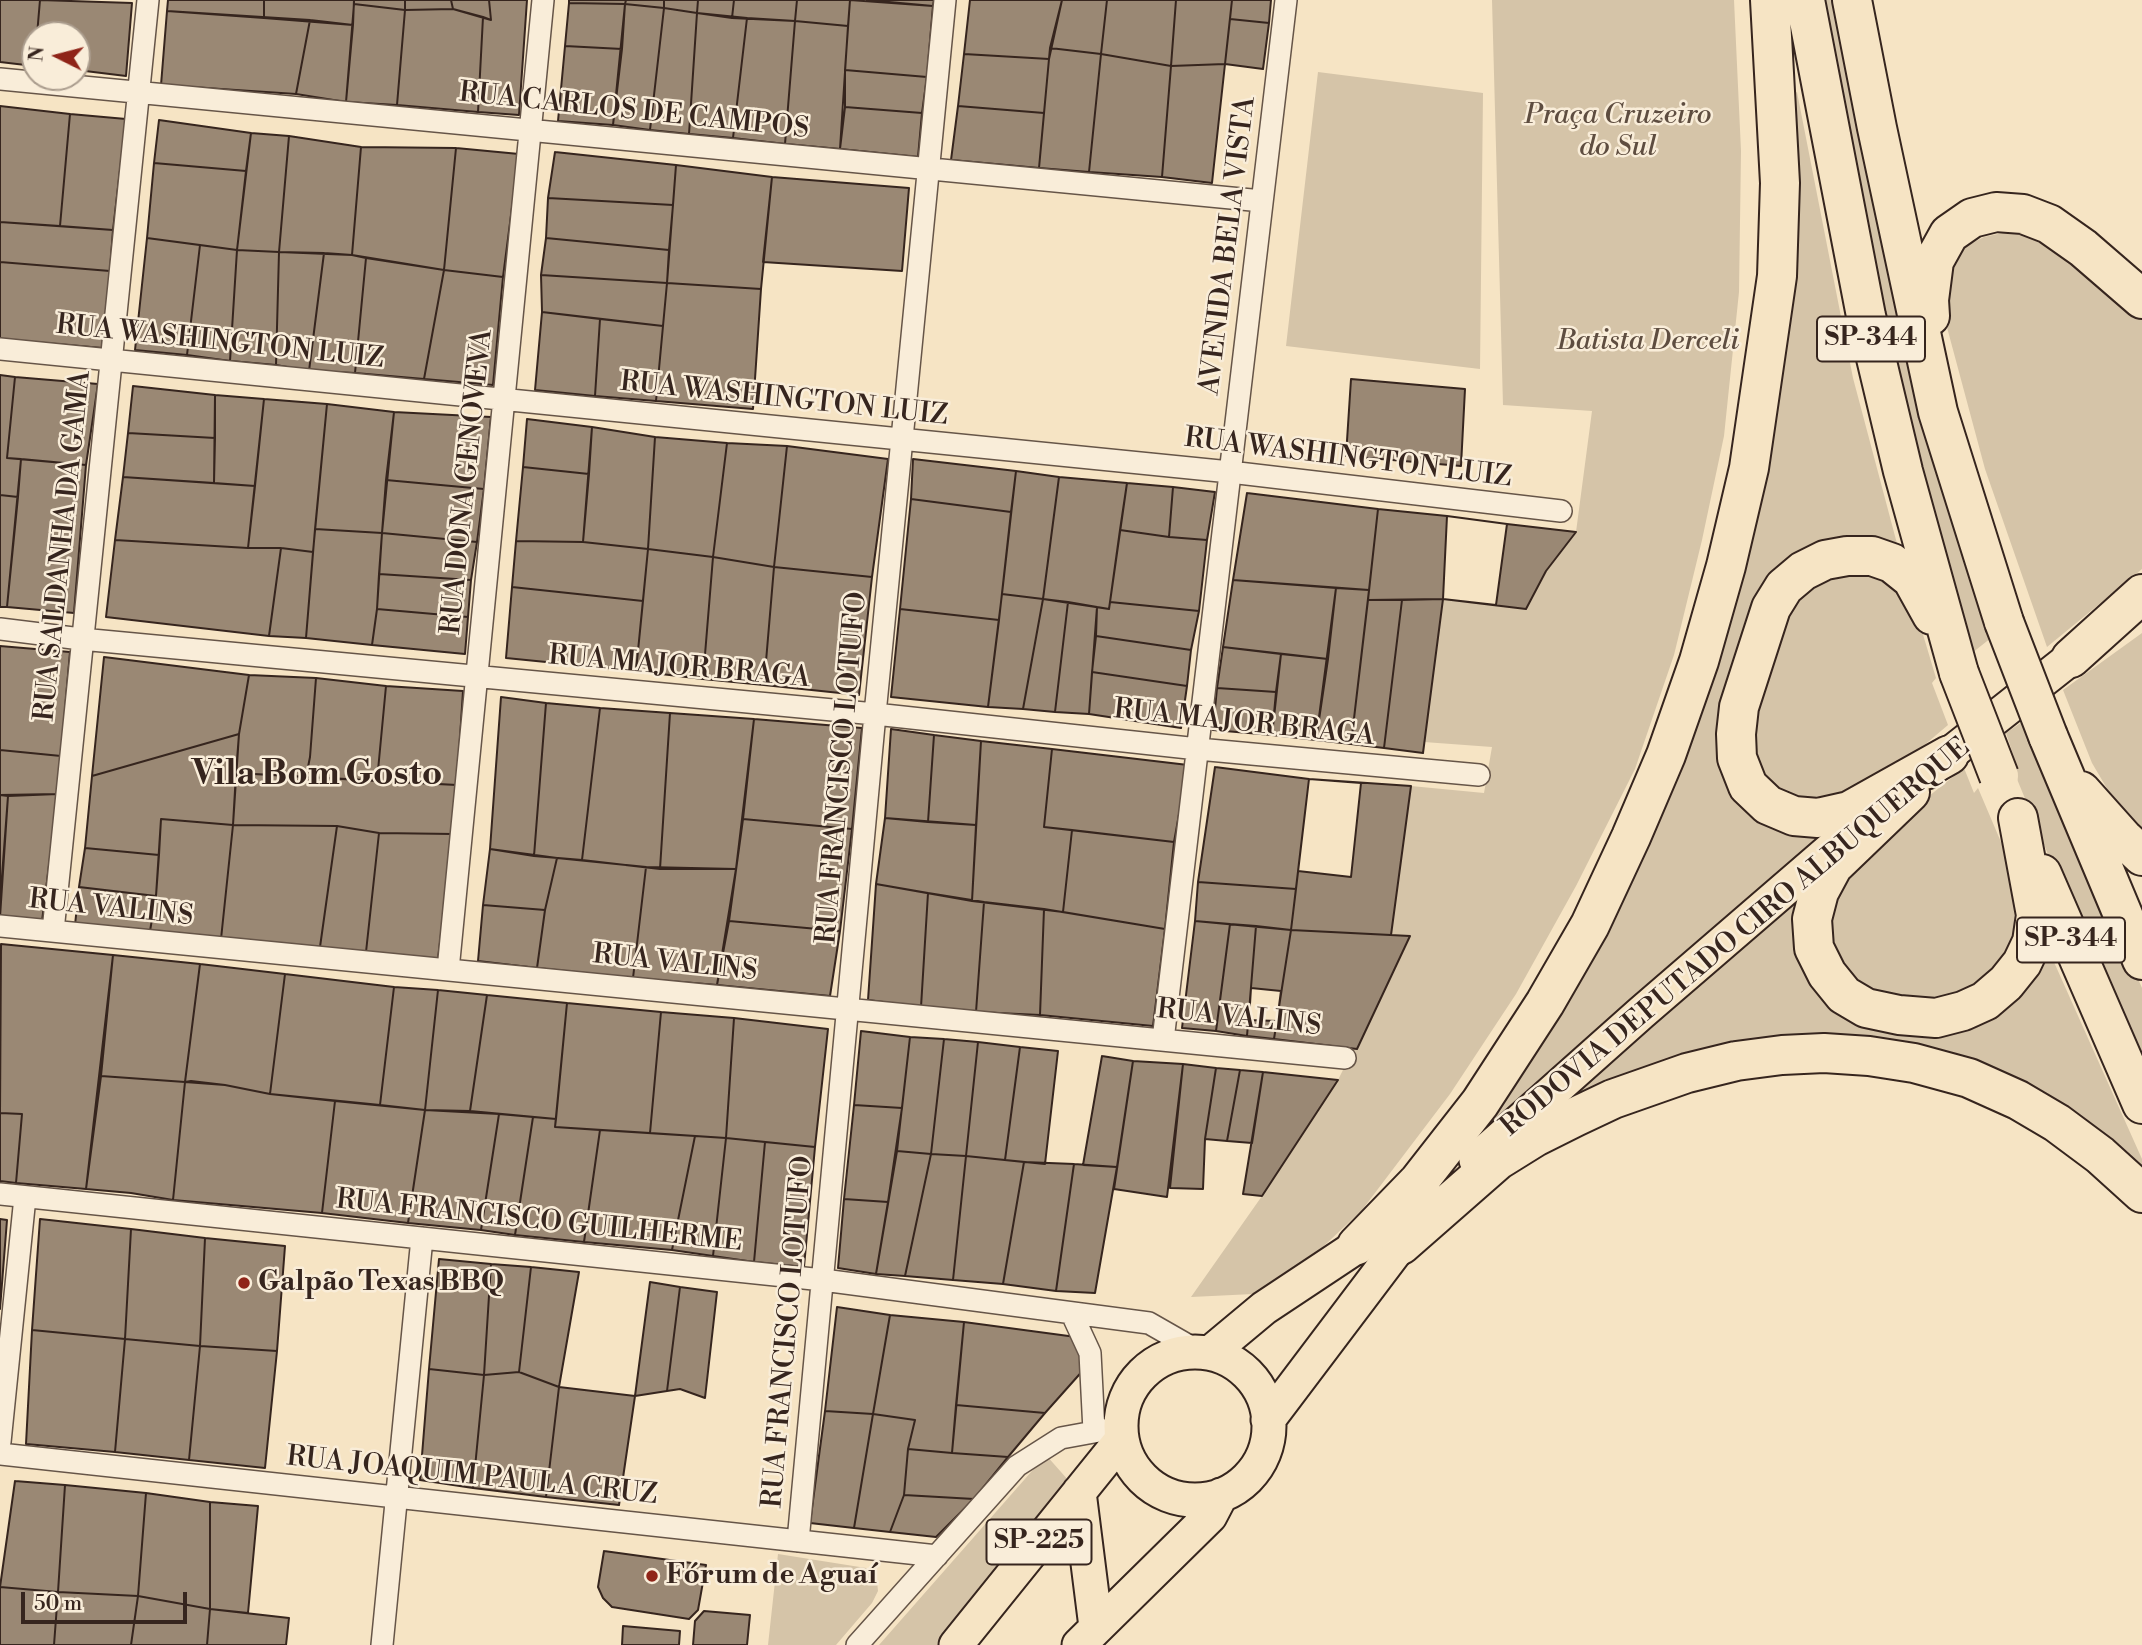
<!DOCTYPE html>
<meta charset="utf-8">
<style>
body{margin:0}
#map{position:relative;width:2142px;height:1645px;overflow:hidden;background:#f6e4c4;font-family:"Libre Bodoni",serif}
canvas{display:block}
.north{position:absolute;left:21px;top:21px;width:70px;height:70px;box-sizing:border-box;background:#f9edd9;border:2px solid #ab9d8e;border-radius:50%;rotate:276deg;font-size:19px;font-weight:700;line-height:28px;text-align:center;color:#36251e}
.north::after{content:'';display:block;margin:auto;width:24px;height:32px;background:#8f2418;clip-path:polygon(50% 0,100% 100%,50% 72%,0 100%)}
.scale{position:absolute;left:21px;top:1592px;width:166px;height:32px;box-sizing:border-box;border:4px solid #36251e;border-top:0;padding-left:9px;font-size:21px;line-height:24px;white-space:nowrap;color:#36251e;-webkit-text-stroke:5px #f9edd9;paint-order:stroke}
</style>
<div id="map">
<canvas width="2142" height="1645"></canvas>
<div class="north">N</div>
<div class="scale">50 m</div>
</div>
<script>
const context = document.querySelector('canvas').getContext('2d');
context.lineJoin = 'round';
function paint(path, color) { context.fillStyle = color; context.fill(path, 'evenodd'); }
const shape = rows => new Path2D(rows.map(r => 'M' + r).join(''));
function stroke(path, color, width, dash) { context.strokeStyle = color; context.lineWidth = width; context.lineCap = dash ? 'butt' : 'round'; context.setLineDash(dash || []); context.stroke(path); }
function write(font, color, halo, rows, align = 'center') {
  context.font = font + ' "Libre Bodoni",serif'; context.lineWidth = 5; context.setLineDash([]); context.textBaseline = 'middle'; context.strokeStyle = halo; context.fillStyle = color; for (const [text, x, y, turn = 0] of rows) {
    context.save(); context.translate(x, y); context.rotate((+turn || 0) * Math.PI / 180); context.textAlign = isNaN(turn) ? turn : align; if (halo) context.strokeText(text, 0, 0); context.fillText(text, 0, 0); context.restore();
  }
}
paint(shape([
 [1492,0,1734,0,1741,151,1739,292,1724,436,1702,540,1674,655,1635,769,1576,886,1516,994,1450,1094,1362,1210,1274,1293,1191,1297,1262,1196,1338,1080,1409,937,1391,935,1411,786,1484,793,1492,747,1424,742,1443,599,1526,609,1546,571,1576,532,1592,411,1503,405],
 [1816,0,1836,0,1996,634,1972,653,1909,443],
 [1318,72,1483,93,1480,369,1286,346],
 [1797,92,1853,378,1900,555,1792,563,1733,781,1847,820,1447,1170,1703,683,1792,95],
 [2007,232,2027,234,2061,251,2142,318,2142,569,2047,647,1985,469,1941,305,1952,262,1966,246,1984,237],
 [1878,568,1916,611,1936,678,1932,683,1948,725,1869,792,1828,809,1759,784,1748,718,1800,584],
 [2142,633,2142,837,2122,814,2092,763,2063,690],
 [2022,722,2031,746,2036,745,2142,988,2142,1071,2087,949,2012,767,2016,763,2006,733],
 [1964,768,1974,793,1978,788,2018,882,2016,950,1970,997,1876,1002,1826,946,1832,887,1884,832],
 [1810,879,1805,947,1920,1027,2045,942,2142,1159,2142,1170,1877,1045,1549,1118,1570,1089],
 [1046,1455,1076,1489,942,1645,879,1645],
 [778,1554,866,1568,873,1574,877,1581,878,1591,872,1603,836,1645,768,1645]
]), '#d5c4a8');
const building = shape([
 [0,0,40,0,37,35,35,35,34,66,0,62,0,0],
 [40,0,132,3,126,76,77,70,77,35,37,35,40,0],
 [168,0,264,0,264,18,167,11,168,0],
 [264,0,354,0,353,25,264,18,264,0],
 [354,0,405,0,405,10,354,4,354,0],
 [405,0,451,0,453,9,405,10,405,0],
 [451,0,489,0,491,20,453,9,451,0],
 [489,0,527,0,519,115,478,112,483,17,491,20,489,0],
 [569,0,626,0,625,4,569,3,569,0],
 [626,0,664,0,664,8,625,4,626,0],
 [664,0,698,0,697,13,664,8,664,0],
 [698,0,734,0,732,18,697,13,698,0],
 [734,0,797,0,795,21,732,18,734,0],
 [797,0,850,0,848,26,795,21,797,0],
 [850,0,933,6,927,77,845,70,850,0],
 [867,0,934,0,933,6,867,0],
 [970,0,1062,0,1049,59,964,54,970,0],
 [1062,0,1107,0,1101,54,1050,48,1062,0],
 [1107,0,1176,0,1171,66,1101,54,1107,0],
 [1176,0,1232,0,1225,64,1171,66,1176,0],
 [1232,0,1271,0,1269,23,1230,19,1232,0],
 [569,3,625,4,622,49,565,46,569,3],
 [354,4,405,10,397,105,346,102,354,4],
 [625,4,664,8,650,130,613,125,625,4],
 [664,8,697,13,689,134,650,130,664,8],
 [453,9,483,17,478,112,397,105,405,10,453,9],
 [167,11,310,20,296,94,161,85,167,11],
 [697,13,747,18,733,138,689,134,697,13],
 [747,18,795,21,785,144,733,138,747,18],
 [1230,19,1269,23,1263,69,1225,64,1230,19],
 [310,20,353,25,346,102,296,94,310,20],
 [795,21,848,26,840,149,785,144,795,21],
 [565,46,622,49,613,125,558,121,565,46],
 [1050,48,1101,54,1089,172,1039,168,1050,48],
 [964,54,1049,59,1044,113,958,106,964,54],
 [1101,54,1171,66,1162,177,1089,172,1101,54],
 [1225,64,1212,183,1162,177,1171,66,1225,64],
 [845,70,927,77,922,113,845,107,845,70],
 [0,106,70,114,60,226,0,222,0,106],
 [958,106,1044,113,1039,168,951,160,958,106],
 [845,107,922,113,918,157,840,149,845,107],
 [70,114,126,119,113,230,60,226,70,114],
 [159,120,251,133,246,171,154,163,159,120],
 [251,133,289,136,279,252,237,250,251,133],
 [289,136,361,147,352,255,279,252,289,136],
 [361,147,456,148,444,270,352,255,361,147],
 [456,148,519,154,503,277,444,270,456,148],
 [555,152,676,165,673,205,548,198,555,152],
 [154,163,246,171,237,250,147,238,154,163],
 [676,165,772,177,761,289,667,283,676,165],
 [772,177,909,188,902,271,763,262,772,177],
 [548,198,673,205,669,250,546,238,548,198],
 [0,222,113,230,110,271,0,262,0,222],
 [147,238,200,245,187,355,135,350,147,238],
 [546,238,669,250,667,283,541,275,546,238],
 [200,245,237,250,230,361,187,355,200,245],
 [237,250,279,252,276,365,230,361,237,250],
 [279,252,324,253,309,371,276,365,279,252],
 [324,253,352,255,366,258,355,373,309,371,324,253],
 [366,258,444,270,424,379,355,373,366,258],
 [0,262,110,271,102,348,0,339,0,262],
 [444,270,503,277,493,385,424,379,444,270],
 [541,275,667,283,663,326,542,312,541,275],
 [667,283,761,289,753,409,656,401,667,283],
 [542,312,600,319,595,396,535,390,542,312],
 [600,319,663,326,656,401,595,396,600,319],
 [0,375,15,377,7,458,21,459,18,497,0,495,0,375],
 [15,377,98,384,86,465,7,458,15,377],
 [1351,379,1465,389,1461,466,1346,456,1351,379],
 [133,386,215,395,215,438,128,433,133,386],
 [215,395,264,399,255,486,214,483,215,395],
 [264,399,327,404,313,552,281,548,248,548,264,399],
 [327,404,394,412,382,533,315,529,327,404],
 [394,412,491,417,484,489,386,480,394,412],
 [527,419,592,427,589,474,523,467,527,419],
 [592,427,655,437,648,549,583,542,592,427],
 [128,433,215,438,214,483,123,477,128,433],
 [655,437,727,443,713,557,648,549,655,437],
 [727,443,787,446,774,567,713,557,727,443],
 [787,446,888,459,872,577,774,567,787,446],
 [21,459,86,465,74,613,7,607,21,459],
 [913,459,1016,471,1011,512,911,499,913,459],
 [523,467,589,474,583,542,516,541,523,467],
 [1016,471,1059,477,1043,599,1002,594,1016,471],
 [123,477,255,486,248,548,115,540,123,477],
 [1059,477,1127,483,1109,609,1043,599,1059,477],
 [386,480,484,489,477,542,382,533,386,480],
 [1127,483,1173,487,1169,537,1120,530,1127,483],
 [1173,487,1215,492,1207,540,1169,537,1173,487],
 [1247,493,1378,509,1369,590,1233,580,1247,493],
 [0,495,18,497,7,607,0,607,0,495],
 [911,499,1011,512,999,620,900,609,911,499],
 [1378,509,1447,516,1443,599,1368,600,1378,509],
 [1447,516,1507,524,1576,532,1546,571,1526,609,1443,599,1447,516],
 [1447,516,1507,524,1496,605,1443,599,1447,516],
 [315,529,382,533,377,609,372,645,306,638,315,529],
 [1120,530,1169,537,1207,540,1199,611,1110,602,1120,530],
 [382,533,477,542,471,580,379,574,382,533],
 [115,540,248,548,281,548,269,636,106,617,115,540],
 [516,541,583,542,648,549,643,601,512,587,516,541],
 [281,548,313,552,306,638,269,636,281,548],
 [648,549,713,557,703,679,636,671,648,549],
 [713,557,774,567,764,685,703,679,713,557],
 [774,567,872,577,859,695,764,685,774,567],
 [379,574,471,580,468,617,377,609,379,574],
 [1233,580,1336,588,1328,659,1223,647,1233,580],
 [512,587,643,601,636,671,506,658,512,587],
 [1336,588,1369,590,1351,744,1316,740,1336,588],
 [1002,594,1043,599,1023,709,988,707,1002,594],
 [1043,599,1068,602,1055,712,1023,709,1043,599],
 [1443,599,1423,753,1384,748,1402,600,1443,599],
 [1368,600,1402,600,1384,748,1351,744,1368,600],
 [1068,602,1097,607,1089,714,1055,712,1068,602],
 [1110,602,1199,611,1191,650,1096,636,1097,607,1109,609,1110,602],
 [377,609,468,617,465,654,372,645,377,609],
 [900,609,999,620,988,707,891,697,900,609],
 [1096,636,1191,650,1187,686,1092,672,1096,636],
 [0,646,70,652,61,756,0,750,0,646],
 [1223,647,1281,654,1276,692,1217,688,1223,647],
 [1281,654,1328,659,1316,740,1272,735,1281,654],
 [104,657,249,675,239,734,92,776,104,657],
 [1092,672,1187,686,1181,728,1089,714,1092,672],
 [249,675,316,678,310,757,306,777,236,773,239,734,249,675],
 [316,678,386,686,377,781,306,777,310,757,316,678],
 [386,686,463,691,457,785,377,781,386,686],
 [1217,688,1276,692,1272,735,1213,730,1217,688],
 [501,697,546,703,534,856,490,849,501,697],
 [546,703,600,708,582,860,534,856,546,703],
 [600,708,670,713,660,869,582,860,600,708],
 [670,713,754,719,736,869,660,869,670,713],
 [754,719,862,728,852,829,743,819,754,719],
 [891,729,934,735,928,822,885,818,891,729],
 [239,734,233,825,161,819,159,855,85,848,92,776,239,734],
 [934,735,981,741,976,825,928,822,934,735],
 [981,741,1052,749,1044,827,1072,830,1063,912,972,901,981,741],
 [1052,749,1188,765,1174,842,1044,827,1052,749],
 [0,750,61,756,58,794,0,795,0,750],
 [1215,767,1309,779,1296,889,1198,882,1215,767],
 [236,773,457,785,453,834,379,833,337,826,233,825,236,773],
 [1309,779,1411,786,1391,935,1291,930,1309,779],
 [1309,779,1361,783,1351,877,1298,871,1309,779],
 [58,794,42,921,0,917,8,796,58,794],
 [0,795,8,796,0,903,0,795],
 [885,818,976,825,972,901,876,884,885,818],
 [161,819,233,825,221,939,150,931,156,896,161,819],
 [743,819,852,829,840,931,729,921,743,819],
 [233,825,337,826,320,947,221,939,233,825],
 [337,826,379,833,366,952,320,947,337,826],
 [1072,830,1174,842,1165,929,1063,912,1072,830],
 [379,833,453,834,438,959,366,952,379,833],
 [85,848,159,855,156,896,79,887,85,848],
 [490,849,557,858,545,910,483,905,490,849],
 [557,858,646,867,633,978,537,968,545,910,557,858],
 [646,867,736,869,717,985,633,978,646,867],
 [1198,882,1296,889,1291,930,1195,921,1198,882],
 [876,884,928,893,921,1007,868,1000,876,884],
 [79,887,156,896,150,931,75,925,79,887],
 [928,893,984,902,976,1012,921,1007,928,893],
 [984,902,1044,909,1040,1015,976,1012,984,902],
 [483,905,545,910,537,968,478,961,483,905],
 [1044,909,1165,929,1153,1026,1040,1015,1044,909],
 [729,921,840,931,830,996,717,985,729,921],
 [1195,921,1230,924,1216,1031,1182,1028,1195,921],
 [1230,924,1256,926,1247,1036,1216,1031,1230,924],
 [1256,926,1291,930,1274,1039,1247,1036,1256,926],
 [1291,930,1410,936,1357,1049,1274,1039,1291,930],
 [1,944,113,955,86,1189,16,1183,22,1114,0,1113,1,944],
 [113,955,200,964,185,1082,101,1076,113,955],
 [200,964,285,974,270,1094,225,1085,185,1082,200,964],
 [285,974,394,987,380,1105,270,1094,285,974],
 [394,987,438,990,425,1110,380,1105,394,987],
 [1251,988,1281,991,1277,1021,1249,1020,1251,988],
 [438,990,487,995,470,1111,425,1110,438,990],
 [487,995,567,1003,556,1119,470,1111,487,995],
 [567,1003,661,1012,650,1133,555,1127,567,1003],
 [661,1012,734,1018,726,1138,650,1133,661,1012],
 [734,1018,828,1029,815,1147,726,1138,734,1018],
 [861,1031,910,1037,902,1108,854,1105,861,1031],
 [910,1037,944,1039,931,1154,897,1151,910,1037],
 [944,1039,978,1042,966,1156,931,1154,944,1039],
 [978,1042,1020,1047,1005,1160,966,1156,978,1042],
 [1020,1047,1058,1051,1045,1164,1005,1160,1020,1047],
 [1102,1056,1133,1061,1117,1167,1083,1165,1102,1056],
 [1133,1061,1183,1064,1167,1197,1114,1189,1133,1061],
 [1183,1064,1216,1068,1205,1139,1203,1189,1170,1188,1183,1064],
 [1216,1068,1240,1070,1227,1141,1205,1139,1216,1068],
 [1240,1070,1263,1072,1252,1143,1227,1141,1240,1070],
 [1263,1072,1338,1080,1262,1196,1243,1194,1263,1072],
 [101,1076,185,1082,173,1200,131,1193,86,1189,101,1076],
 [191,1081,225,1085,270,1094,335,1101,322,1213,173,1200,185,1082,191,1081],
 [335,1101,425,1110,408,1223,322,1213,335,1101],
 [854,1105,902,1108,888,1202,844,1199,854,1105],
 [425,1110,499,1114,481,1230,408,1223,425,1110],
 [0,1113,22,1114,16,1183,0,1181,0,1113],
 [499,1114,533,1117,515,1235,481,1230,499,1114],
 [533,1117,556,1119,555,1127,600,1130,584,1242,515,1235,533,1117],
 [600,1130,695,1136,672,1250,584,1242,600,1130],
 [695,1136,726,1138,713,1256,672,1250,695,1136],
 [726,1138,765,1142,754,1262,713,1256,726,1138],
 [765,1142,815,1147,804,1267,754,1262,765,1142],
 [897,1151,931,1154,905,1276,876,1274,897,1151],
 [931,1154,966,1156,953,1280,905,1276,931,1154],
 [966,1156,1024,1162,1003,1284,953,1280,966,1156],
 [1024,1162,1074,1164,1056,1291,1003,1284,1024,1162],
 [1074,1164,1117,1167,1095,1293,1056,1291,1074,1164],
 [844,1199,888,1202,876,1274,838,1268,844,1199],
 [0,1219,7,1220,0,1309,0,1219],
 [40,1219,131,1229,125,1339,32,1330,40,1219],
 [131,1229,205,1238,200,1346,125,1339,131,1229],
 [205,1238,285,1246,277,1351,200,1346,205,1238],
 [439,1259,491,1264,484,1375,429,1369,439,1259],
 [491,1264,531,1267,519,1372,484,1375,491,1264],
 [531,1267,579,1272,559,1387,519,1372,531,1267],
 [650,1282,680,1287,667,1391,635,1396,650,1282],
 [680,1287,717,1292,705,1398,680,1389,667,1391,680,1287],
 [837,1307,890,1315,873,1414,825,1411,837,1307],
 [890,1315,964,1322,952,1453,908,1449,915,1420,873,1414,890,1315],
 [964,1322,1076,1337,1086,1367,1045,1413,956,1405,964,1322],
 [32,1330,125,1339,115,1452,26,1444,32,1330],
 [125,1339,200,1346,189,1460,115,1452,125,1339],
 [200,1346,277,1351,265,1468,189,1460,200,1346],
 [429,1369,484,1375,473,1488,420,1480,429,1369],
 [519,1372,559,1387,546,1497,473,1488,484,1375,519,1372],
 [559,1387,635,1396,619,1505,546,1497,559,1387],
 [956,1405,1045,1413,1008,1457,952,1453,956,1405],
 [825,1411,873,1414,854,1528,810,1523,825,1411],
 [873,1414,915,1420,908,1449,904,1495,890,1532,854,1528,873,1414],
 [908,1449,952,1453,1008,1457,974,1499,904,1495,908,1449],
 [15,1481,65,1485,58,1592,0,1587,15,1481],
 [65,1485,146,1493,138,1596,58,1592,65,1485],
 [146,1493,210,1502,210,1609,138,1596,146,1493],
 [904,1495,974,1499,936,1537,890,1532,904,1495],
 [210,1502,258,1506,248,1613,210,1609,210,1502],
 [604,1551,706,1565,698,1610,689,1619,612,1607,603,1598,598,1587,604,1551],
 [0,1587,58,1592,54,1645,0,1645,0,1587],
 [58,1592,138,1596,131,1645,54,1645,58,1592],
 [138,1596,210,1609,207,1645,131,1645,138,1596],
 [210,1609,289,1618,286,1645,207,1645,210,1609],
 [704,1611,750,1615,747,1645,693,1645,695,1621,704,1611],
 [623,1626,680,1631,679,1645,622,1645,623,1626]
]);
paint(building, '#9a8874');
stroke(building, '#36251e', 2);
const street = shape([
 [0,79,1262,201],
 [0,349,1230,472,1561,511],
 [0,629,81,639,875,714,1198,749,1479,775],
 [0,926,1345,1058],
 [53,931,148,0],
 [448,970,543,0],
 [1163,1040,1286,0],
 [0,1194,823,1280,1149,1323,1198,1351],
 [1072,1314,1090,1353,1094,1431],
 [0,1442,25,1197],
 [0,1454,937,1556],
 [798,1541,875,714,945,0],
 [382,1645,422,1238],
 [857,1645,1017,1466,1061,1438,1121,1427]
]);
const primary = shape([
 [1927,772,2071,658],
 [1476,1160,1641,1013,1844,838],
 '1121 1426a74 74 0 1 1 148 0a74 74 0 1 1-148 0Z',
 [1210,1353,1264,1308,1380,1231],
 [1268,1420,1416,1224],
 [1079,1492,1096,1627],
 [956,1645,1122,1439],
 [1079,1645,1210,1516,1221,1495]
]);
const highway = shape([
 [1805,0,1866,316,1903,471,1959,673],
 [1852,0,1877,128,1938,412,2004,622],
 [1930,316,1929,300,1934,261,1949,234,1972,218,1996,212,2023,214,2049,224,2083,248,2142,299],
 [1932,615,1912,579,1892,563,1872,556,1847,556,1825,560,1803,571,1784,587,1771,608,1739,707,1736,734,1737,758,1748,786,1768,805,1794,816,1818,818,1849,811,1949,755],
 [2071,658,2142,594],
 [2048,736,2142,960],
 [2081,791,2123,838,2142,856],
 [1910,792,1833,866,1819,892,1812,919,1814,948,1827,974,1844,995,1866,1008,1899,1015,1936,1018,1963,1011,1985,1001,2006,983,2022,963,2032,942,2036,915,2018,818],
 [2042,874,2142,1104],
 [1357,1245,1419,1181,1480,1103,1545,1003,1590,925,1631,837,1666,755,1699,661,1726,566,1749,468,1777,276,1780,183,1770,0],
 [1401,1245,1498,1160,1535,1137,1575,1117,1613,1099,1687,1073,1736,1061,1782,1055,1824,1053,1869,1056,1914,1063,1969,1078,2018,1100,2057,1123,2100,1155,2142,1193]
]);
stroke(street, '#665548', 24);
stroke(primary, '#36251e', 37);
stroke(highway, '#36251e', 42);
stroke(street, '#f9edd9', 21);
stroke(primary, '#f6e4c4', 33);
stroke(highway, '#f6e4c4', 38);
const highwayBridge = shape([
 [2004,622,2048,736],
 [1959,673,1999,776]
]);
stroke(highwayBridge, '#36251e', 42, []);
stroke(highwayBridge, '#f6e4c4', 38);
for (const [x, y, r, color] of [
 [244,1283,7,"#8f2418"],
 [652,1576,7,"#8f2418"]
]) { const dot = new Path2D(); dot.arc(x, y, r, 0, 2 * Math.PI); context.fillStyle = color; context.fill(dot); stroke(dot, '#f9edd9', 2.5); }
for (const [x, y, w] of [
 [1871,339,108],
 [2071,940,108],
 [1039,1542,105]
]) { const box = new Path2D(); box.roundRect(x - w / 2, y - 22.5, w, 45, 5); context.fillStyle = '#f9edd9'; context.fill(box); stroke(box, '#36251e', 2); }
write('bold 26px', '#36251e', null, [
 ["SP-344",1871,339],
 ["SP-344",2071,940],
 ["SP-225",1039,1542]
]);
write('28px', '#36251e', '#f9edd9', [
 ["RUA CARLOS DE CAMPOS",634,112,6],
 ["AVENIDA BELA VISTA",1229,246,-83],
 ["RUA WASHINGTON LUIZ",220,343,6],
 ["RUA WASHINGTON LUIZ",784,400,6],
 ["RUA WASHINGTON LUIZ",1348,459,7],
 ["RUA DONA GENOVEVA",468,482,-84],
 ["RUA SALDANHA DA GAMA",64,546,-84],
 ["RUA MAJOR BRAGA",679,668,5],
 ["RUA MAJOR BRAGA",1244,724,6],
 ["RUA FRANCISCO LOTUFO",843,768,-85],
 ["RUA VALINS",111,909,6],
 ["RODOVIA DEPUTADO CIRO ALBUQUERQUE",1736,938,-40],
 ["RUA VALINS",675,964,6],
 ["RUA VALINS",1239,1019,6],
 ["RUA FRANCISCO GUILHERME",539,1222,6],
 ["RUA FRANCISCO LOTUFO",789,1332,-85],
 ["RUA JOAQUIM PAULA CRUZ",472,1477,6]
]);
write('italic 28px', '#5e4d40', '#f9edd9', [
 ["Praça Cruzeiro",1618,116],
 ["do Sul",1618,148],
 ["Batista Derceli",1648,342]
]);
write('bold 28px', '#36251e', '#f9edd9', [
 ["Galpão Texas BBQ",258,1283],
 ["Fórum de Aguaí",666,1576]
], 'left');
write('bold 35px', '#36251e', '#f9edd9', [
 ["Vila Bom Gosto",317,776]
]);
</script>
